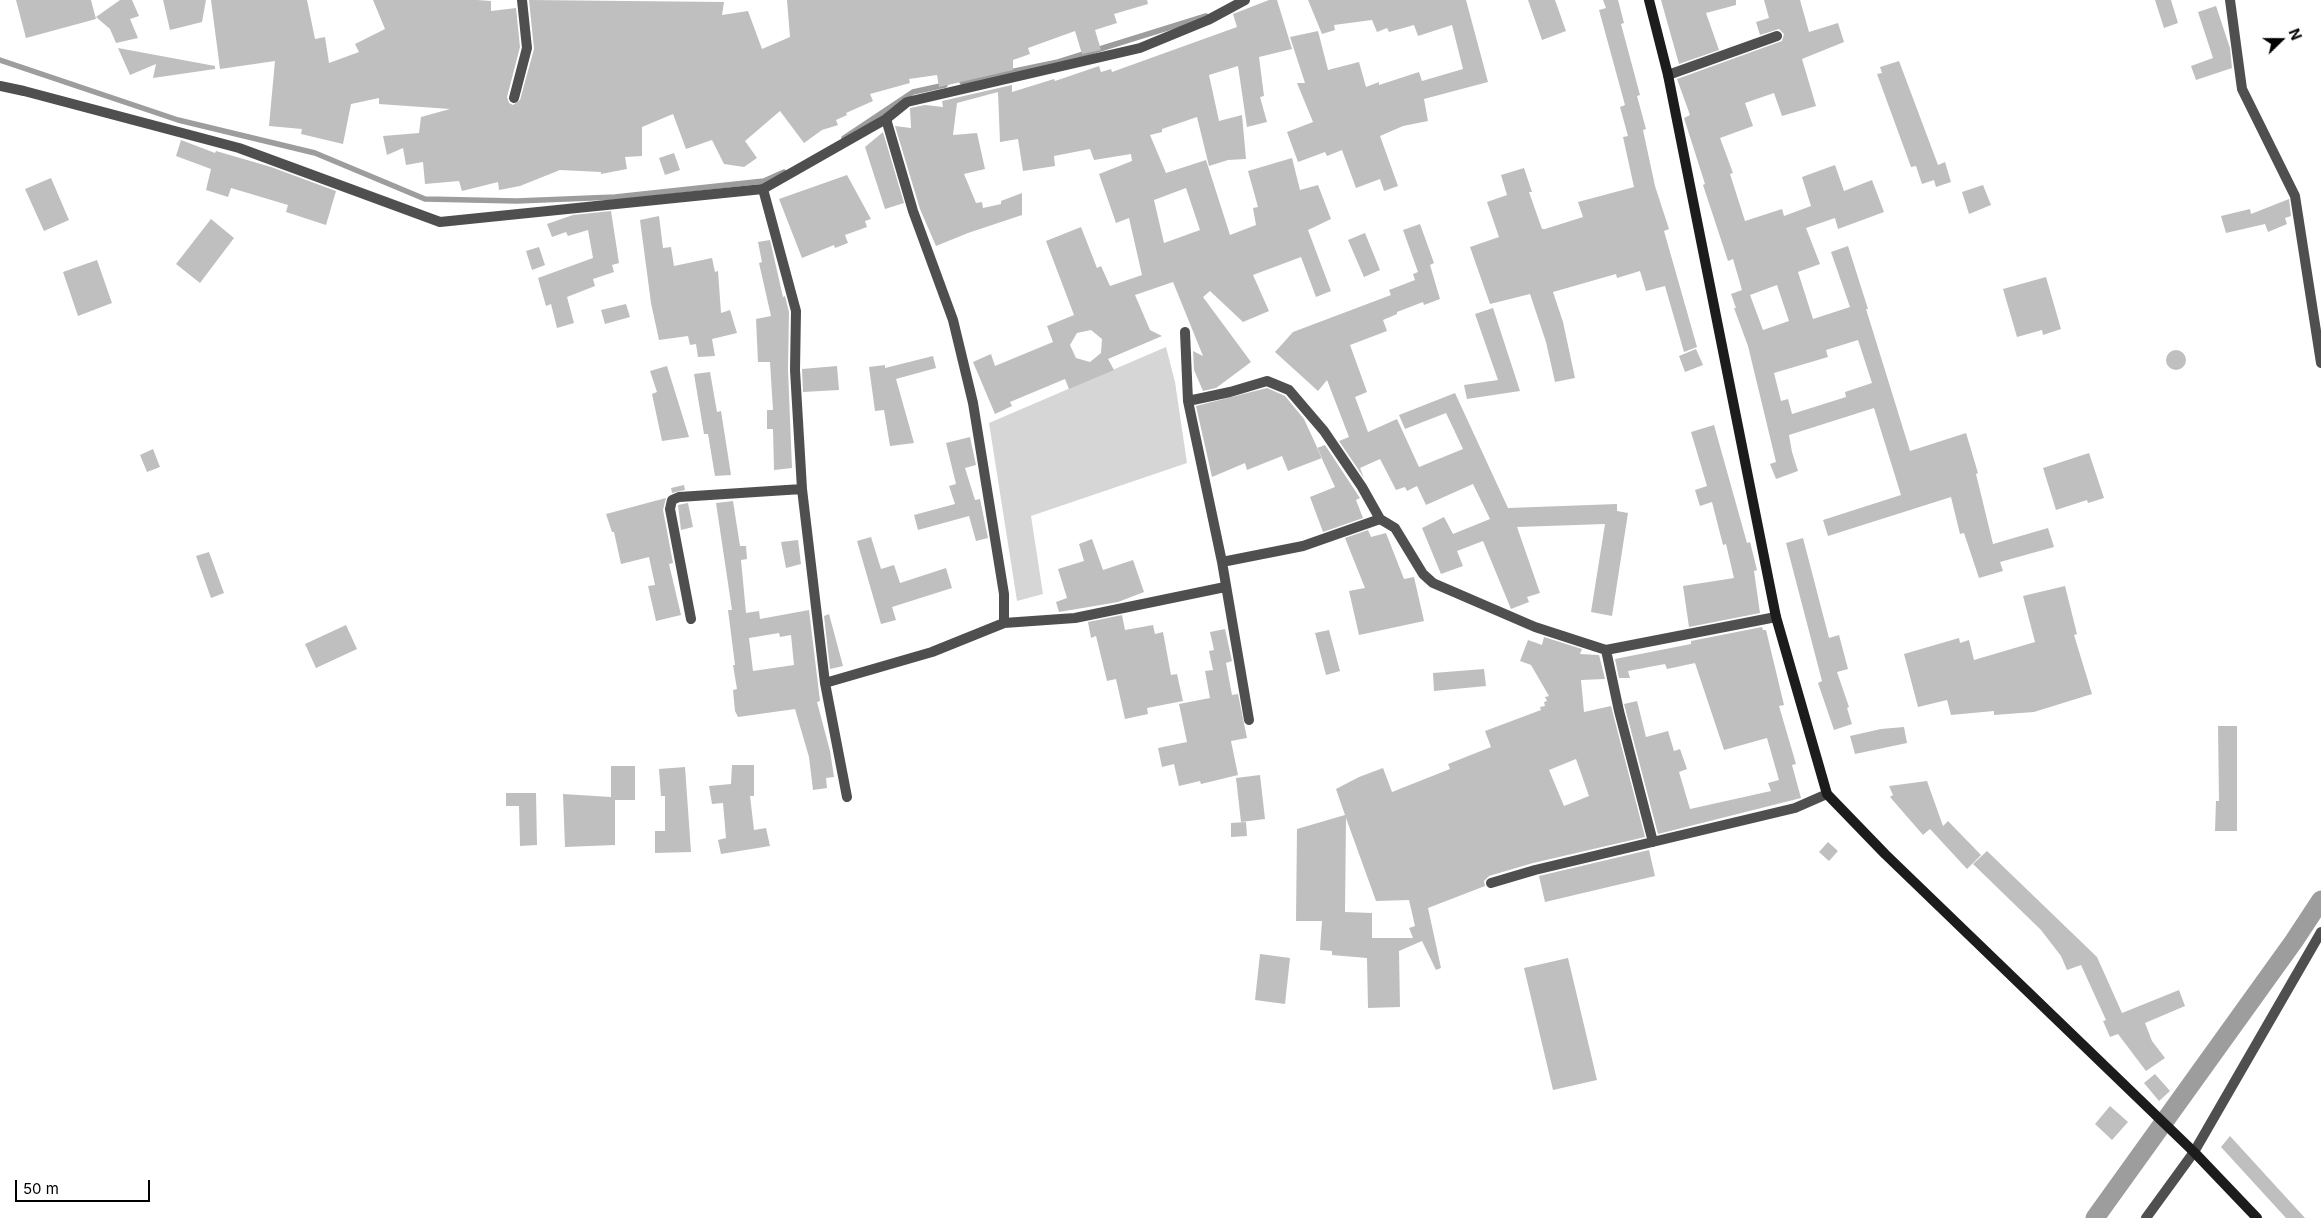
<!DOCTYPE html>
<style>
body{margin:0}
#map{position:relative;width:2321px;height:1218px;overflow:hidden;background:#fff;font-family:Inter,sans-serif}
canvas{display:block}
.north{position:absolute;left:2256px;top:15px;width:50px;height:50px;-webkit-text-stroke:4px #fff;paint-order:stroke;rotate:68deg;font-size:14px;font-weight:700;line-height:20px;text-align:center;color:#000}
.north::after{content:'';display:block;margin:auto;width:18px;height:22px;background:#000;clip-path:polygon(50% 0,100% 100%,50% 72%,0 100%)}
.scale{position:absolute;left:15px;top:1180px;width:135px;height:22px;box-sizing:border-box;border:2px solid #000;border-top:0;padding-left:6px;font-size:15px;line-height:18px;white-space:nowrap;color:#000;-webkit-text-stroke:4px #fff;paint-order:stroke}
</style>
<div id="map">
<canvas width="2321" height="1218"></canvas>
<div class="north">N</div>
<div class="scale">50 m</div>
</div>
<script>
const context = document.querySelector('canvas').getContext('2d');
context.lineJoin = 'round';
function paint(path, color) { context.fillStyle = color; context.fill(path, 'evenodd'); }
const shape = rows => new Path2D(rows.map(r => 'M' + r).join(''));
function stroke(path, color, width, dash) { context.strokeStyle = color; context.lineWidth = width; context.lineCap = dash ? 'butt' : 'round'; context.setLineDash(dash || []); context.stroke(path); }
paint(shape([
 [1166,347,1175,382,1187,463,1031,516,1043,594,1017,601,989,423]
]), '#d6d6d6');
stroke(shape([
 [0,60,178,120,315,153,425,199,517,201,615,197,764,181,784,172],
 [962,82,1058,62,1206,16],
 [844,138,913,92,945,85]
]), '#9d9d9d', 5.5);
stroke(shape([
 [2095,1218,2294,941,2321,900]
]), '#9d9d9d', 19);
paint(shape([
 [16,0,91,0,96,19,26,38],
 [120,0,132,0,139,16,130,19,138,38,116,43,110,29,96,17],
 [163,0,206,0,202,22,170,30],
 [211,0,307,0,315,39,325,37,329,63,359,52,355,44,385,29,373,0,477,0,491,1,491,11,516,8,520,47,507,97,509,103,513,105,520,100,534,49,529,0,724,2,722,15,748,11,762,49,790,37,787,0,1147,0,1148,4,1114,14,1117,23,1095,30,1101,50,1082,54,1075,31,1028,48,1030,54,1013,60,1013,70,939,87,937,75,909,79,910,83,870,94,873,101,846,113,847,115,836,120,838,125,822,130,804,143,780,111,745,141,757,158,744,167,724,164,712,140,686,149,673,114,642,127,642,156,625,157,627,169,601,174,601,172,560,170,520,186,499,190,498,182,462,191,459,181,425,184,423,162,406,165,403,148,387,155,383,136,419,133,421,117,450,109,379,104,379,98,351,104,343,144,301,134,302,129,269,126,275,61,220,69],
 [1269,0,1277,0,1292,49,1259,57,1264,96,1260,97,1267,122,1247,127,1238,66,1209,75,1219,121,1242,115,1246,159,1228,160,1209,166,1197,117,1162,129,1162,132,1150,135,1166,173,1206,160,1230,235,1256,225,1253,208,1258,207,1248,171,1292,158,1300,190,1318,185,1331,219,1308,230,1331,291,1316,297,1301,257,1253,275,1269,311,1243,322,1210,291,1203,297,1251,362,1216,388,1203,391,1194,370,1193,351,1203,356,1173,282,1135,295,1150,330,1162,336,1108,359,1114,370,1069,389,1065,379,1010,402,1012,406,995,414,973,362,991,354,995,366,1053,342,1047,326,1074,315,1046,241,1081,227,1097,268,1101,266,1110,286,1142,275,1129,218,1116,223,1099,174,1132,161,1131,154,1094,160,1090,149,1054,156,1055,166,1023,171,1018,139,1000,142,998,92,957,103,953,135,977,133,985,169,964,174,976,203,982,202,983,208,1001,204,1001,201,1022,193,1022,215,968,233,936,246,920,209,895,126,911,128,910,108,925,105,943,107,942,101,1012,85,1012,92,1054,79,1055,81,1099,66,1101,72,1111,69,1112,72,1237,27,1233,14],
 [1186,188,1200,230,1164,243,1154,200],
 [1091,330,1102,339,1101,353,1090,362,1076,358,1070,345,1077,333],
 [1308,0,1466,0,1488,82,1424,99,1428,121,1403,126,1380,136,1398,186,1384,191,1380,179,1356,188,1342,150,1327,156,1325,152,1298,162,1287,132,1313,122,1297,83,1305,83,1290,37,1318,31,1328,70,1359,62,1366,87,1379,82,1379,85,1419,72,1422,81,1463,69,1452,25,1418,36,1414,25,1389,32,1387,28,1377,32,1372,20,1334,25,1335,30,1322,34],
 [1528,0,1555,0,1566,31,1542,40],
 [1603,0,1618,0,1624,23,1621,24,1640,95,1637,96,1646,129,1643,130,1655,186,1669,229,1664,231,1697,347,1684,352,1665,286,1646,291,1640,271,1617,278,1616,274,1553,292,1563,322,1575,378,1555,382,1546,342,1530,294,1490,304,1470,247,1499,237,1487,202,1507,195,1501,175,1524,168,1532,192,1529,192,1542,229,1545,229,1583,217,1578,202,1634,187,1623,137,1628,136,1620,107,1625,105,1599,10,1606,8],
 [1661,0,1736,0,1736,5,1706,13,1719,50,1679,64],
 [1764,0,1800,0,1809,32,1838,23,1844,42,1802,59,1816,106,1782,116,1774,93,1745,103,1753,126,1720,138,1733,173,1730,174,1745,221,1782,209,1784,216,1811,206,1802,177,1835,165,1844,191,1872,180,1884,212,1838,229,1835,218,1806,228,1820,264,1798,272,1813,319,1850,307,1831,252,1848,246,1868,309,1866,309,1910,451,1966,433,1978,473,1976,474,1993,544,2048,528,2054,547,2000,562,2003,571,1979,578,1964,533,1960,534,1951,497,1828,536,1823,520,1901,495,1874,408,1789,435,1792,452,1798,471,1776,479,1770,464,1776,462,1748,346,1734,308,1736,308,1731,294,1742,290,1733,259,1728,261,1703,185,1705,184,1684,118,1690,115,1677,79,1782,41,1784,34,1779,29,1760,35,1756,22,1769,18],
 [1777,285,1789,321,1763,330,1750,295],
 [1858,340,1872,383,1845,392,1846,397,1792,414,1788,399,1781,401,1774,373,1828,357,1826,350],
 [2155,0,2171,0,2178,23,2164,28],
 [2216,6,2230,48,2232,68,2196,80,2191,66,2213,58,2198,12],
 [118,48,215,66,215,69,153,78,156,64,130,75],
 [1899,61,1938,165,1945,162,1951,182,1936,187,1934,180,1922,184,1916,166,1911,167,1877,74,1882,73,1880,67],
 [883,132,904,203,885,209,865,147],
 [181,140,215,153,216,151,271,167,336,191,326,225,286,212,288,205,231,188,228,197,206,190,211,169,176,156],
 [674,153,680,170,665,175,659,158],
 [847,175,871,219,865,221,867,227,845,235,848,243,835,248,834,245,802,258,779,199],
 [51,178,69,220,44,231,25,189],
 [1983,185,1991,205,1969,214,1962,192],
 [2289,199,2291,216,2285,218,2287,224,2268,232,2265,224,2226,233,2221,216,2250,209,2251,214],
 [611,211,619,263,612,265,614,272,593,279,595,286,567,297,574,323,557,328,551,304,546,306,538,278,593,258,588,230,568,236,566,232,552,237,547,224,573,215],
 [659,216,663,248,671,247,674,266,712,258,715,272,718,271,721,313,730,310,737,333,712,339,715,356,698,357,696,344,690,345,688,336,659,340,651,303,640,220],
 [211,219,234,238,200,283,176,264],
 [1420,224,1434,263,1430,265,1440,299,1424,305,1423,302,1397,312,1397,314,1383,320,1387,331,1350,345,1367,392,1355,397,1368,432,1397,419,1419,467,1463,449,1446,413,1405,429,1399,415,1455,393,1508,508,1617,504,1617,511,1628,513,1612,616,1591,612,1605,524,1517,527,1540,593,1527,597,1529,602,1511,609,1483,541,1457,551,1463,566,1441,574,1422,528,1444,517,1453,534,1490,519,1473,484,1426,505,1417,486,1407,491,1405,487,1396,490,1380,459,1360,468,1364,478,1339,441,1349,437,1327,380,1318,391,1275,352,1293,332,1391,295,1389,290,1415,280,1413,274,1418,272,1403,230],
 [1365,233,1380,270,1364,277,1348,240],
 [770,240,783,297,785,296,789,312,788,370,792,468,774,470,773,429,767,429,767,410,773,410,770,362,758,362,756,319,771,316,759,263,762,262,758,242],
 [539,247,545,265,532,270,526,251],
 [97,260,112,303,78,316,63,272],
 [2046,277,2061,329,2043,335,2042,330,2017,337,2003,289],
 [626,304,630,317,605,324,601,310],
 [1493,308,1520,391,1467,399,1464,385,1498,380,1475,314],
 [1696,349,1703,365,1685,372,1679,356],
 '2166 360a10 10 0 1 1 20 0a10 10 0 1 1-20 0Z',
 [933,356,936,368,896,379,914,443,890,446,884,410,875,411,869,367,885,365,885,368],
 [667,366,689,437,662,441,652,394,657,392,650,371],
 [837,366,839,390,803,392,802,369],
 [710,372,717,412,721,411,731,475,715,476,708,434,704,434,694,374],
 [1267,388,1285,396,1304,419,1322,458,1288,471,1282,456,1247,470,1245,463,1212,477,1196,406],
 [1714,425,1747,543,1750,542,1757,570,1754,571,1760,613,1689,627,1683,586,1734,578,1726,544,1723,545,1712,502,1700,506,1695,490,1707,486,1691,432],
 [970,437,976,465,965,468,975,500,980,499,988,538,976,541,969,516,918,530,914,515,955,504,949,486,956,484,946,443],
 [1325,445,1360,498,1356,500,1363,518,1323,532,1310,497,1335,487,1317,448],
 [153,449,160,467,147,472,140,455],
 [2089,453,2104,498,2088,503,2087,500,2056,510,2043,468],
 [684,485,685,490,672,493,671,488],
 [666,498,663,510,673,563,669,564,681,615,656,621,648,586,655,585,649,557,621,564,614,532,612,532,606,514],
 [733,501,740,546,746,546,747,559,741,560,746,613,759,611,760,619,809,610,820,701,817,702,830,751,834,777,826,778,827,788,813,790,809,757,795,709,738,717,735,711,733,690,737,689,733,665,735,665,728,610,732,610,716,503],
 [779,633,780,637,791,635,794,665,753,671,749,638],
 [688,503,693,527,681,530,678,505],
 [1368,530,1371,537,1386,533,1404,579,1414,577,1424,621,1359,635,1349,591,1365,588,1345,538],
 [871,537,881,569,894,565,900,583,946,568,952,588,892,607,896,620,881,624,857,541],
 [1803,538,1829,638,1839,635,1848,669,1837,672,1849,707,1847,708,1852,724,1834,730,1818,683,1822,681,1786,543],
 [1092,539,1103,570,1133,560,1144,592,1118,602,1059,612,1056,602,1067,598,1058,569,1084,561,1079,544],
 [798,540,801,564,786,568,781,542],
 [209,552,224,593,211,598,196,556],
 [2065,586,2077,634,2074,635,2092,694,2034,712,1994,715,1994,711,1951,715,1947,700,1918,707,1904,654,1959,638,1960,643,1969,640,1974,660,2035,642,2023,596],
 [829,614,843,666,830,669,824,616],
 [1122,615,1125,630,1153,625,1155,634,1163,632,1171,675,1177,674,1183,701,1147,708,1148,714,1125,719,1116,679,1107,681,1096,636,1091,638,1088,622],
 [346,625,357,649,316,668,305,644],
 [1762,627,1763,630,1766,630,1784,705,1779,706,1796,764,1792,765,1801,798,1658,834,1624,704,1637,701,1646,737,1668,731,1674,751,1680,749,1687,769,1679,772,1690,809,1771,791,1768,783,1779,780,1767,738,1724,750,1695,663,1667,669,1665,664,1628,671,1630,678,1619,678,1615,659,1691,644,1691,641],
 [1225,629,1232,661,1226,663,1232,695,1238,694,1247,738,1231,741,1238,775,1201,784,1200,781,1179,786,1174,764,1162,767,1158,748,1187,742,1179,704,1210,698,1205,671,1213,670,1209,651,1214,650,1210,632],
 [1329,630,1340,671,1326,675,1315,633],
 [1544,637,1582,649,1580,654,1599,655,1605,679,1581,680,1584,712,1611,706,1645,837,1533,863,1489,876,1484,881,1485,886,1428,908,1441,968,1436,970,1422,941,1399,951,1400,1007,1368,1008,1367,958,1332,955,1332,951,1320,950,1322,921,1296,921,1297,829,1345,815,1336,789,1359,777,1383,768,1392,792,1450,769,1448,764,1491,747,1485,731,1541,710,1540,707,1545,706,1544,702,1547,701,1545,697,1549,696,1531,665,1520,661,1528,640,1542,645],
 [1576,759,1589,796,1564,806,1549,770],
 [1346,818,1376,901,1409,900,1415,926,1409,928,1413,938,1372,938,1372,913,1345,912],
 [1484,669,1486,686,1434,691,1433,673],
 [2218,726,2237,726,2237,831,2215,831,2216,801,2219,801],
 [1904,727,1907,743,1855,754,1850,736,1881,729],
 [732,765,754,765,754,796,750,796,754,830,766,828,770,846,721,854,718,840,726,838,723,803,712,804,709,786,731,784],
 [611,766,635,766,635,800,615,800,615,845,565,847,563,794,611,797],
 [685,767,691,852,655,853,655,831,665,831,665,796,661,796,659,769],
 [1260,775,1265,819,1241,822,1236,778],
 [1927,781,1943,826,1948,821,1981,855,1967,869,1930,829,1923,835,1890,797,1893,795,1889,786],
 [506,793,536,793,537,845,520,846,519,806,506,806],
 [1246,822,1247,836,1231,837,1231,823],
 [1828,842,1838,851,1829,861,1819,852],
 [1649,850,1655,876,1545,902,1539,876],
 [1987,851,2097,957,2122,1013,2179,990,2185,1006,2145,1023,2152,1041,2165,1058,2146,1071,2118,1034,2110,1037,2103,1021,2106,1020,2081,965,2067,970,2061,956,2041,930,1973,864],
 [1260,954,1290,958,1285,1004,1255,1000],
 [1568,958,1597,1080,1553,1090,1524,968],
 [2155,1074,2170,1091,2159,1101,2144,1083],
 [2110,1106,2128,1122,2112,1140,2095,1124],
 [2230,1136,2305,1218,2286,1218,2221,1147]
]), '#bfbfbf');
stroke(shape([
 [2230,0,2242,89,2295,196,2321,363],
 [1668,75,1777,36],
 [514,98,527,48,522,0],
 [763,189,796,311,795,370,802,489,825,683,847,797],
 [1185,332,1188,401,1222,562,1249,720],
 [1188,401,1230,392,1267,381,1289,390,1324,431,1362,487,1380,519],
 [1222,562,1303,546,1380,519,1395,528,1423,574,1433,583,1535,627,1606,650,1776,617],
 [691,619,670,509,672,500,679,497,802,489],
 [1004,623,1075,618,1225,587],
 [1606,650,1619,711,1653,842],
 [825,683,932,652,1004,623,1004,594,973,403,953,320,913,211,886,119],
 [1491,883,1535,870,1795,808,1827,794],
 [2194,1152,2321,932]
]), '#4f4f4f', 10);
stroke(shape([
 [0,86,24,91,239,148,440,222,763,189,886,119,907,102,1140,48,1208,20,1245,0],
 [2146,1218,2194,1152]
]), '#4f4f4f', 10);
stroke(shape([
 [1649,0,1668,75,1776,617,1827,794,1885,854,2194,1152,2257,1218]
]), '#1c1c1c', 10);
</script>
